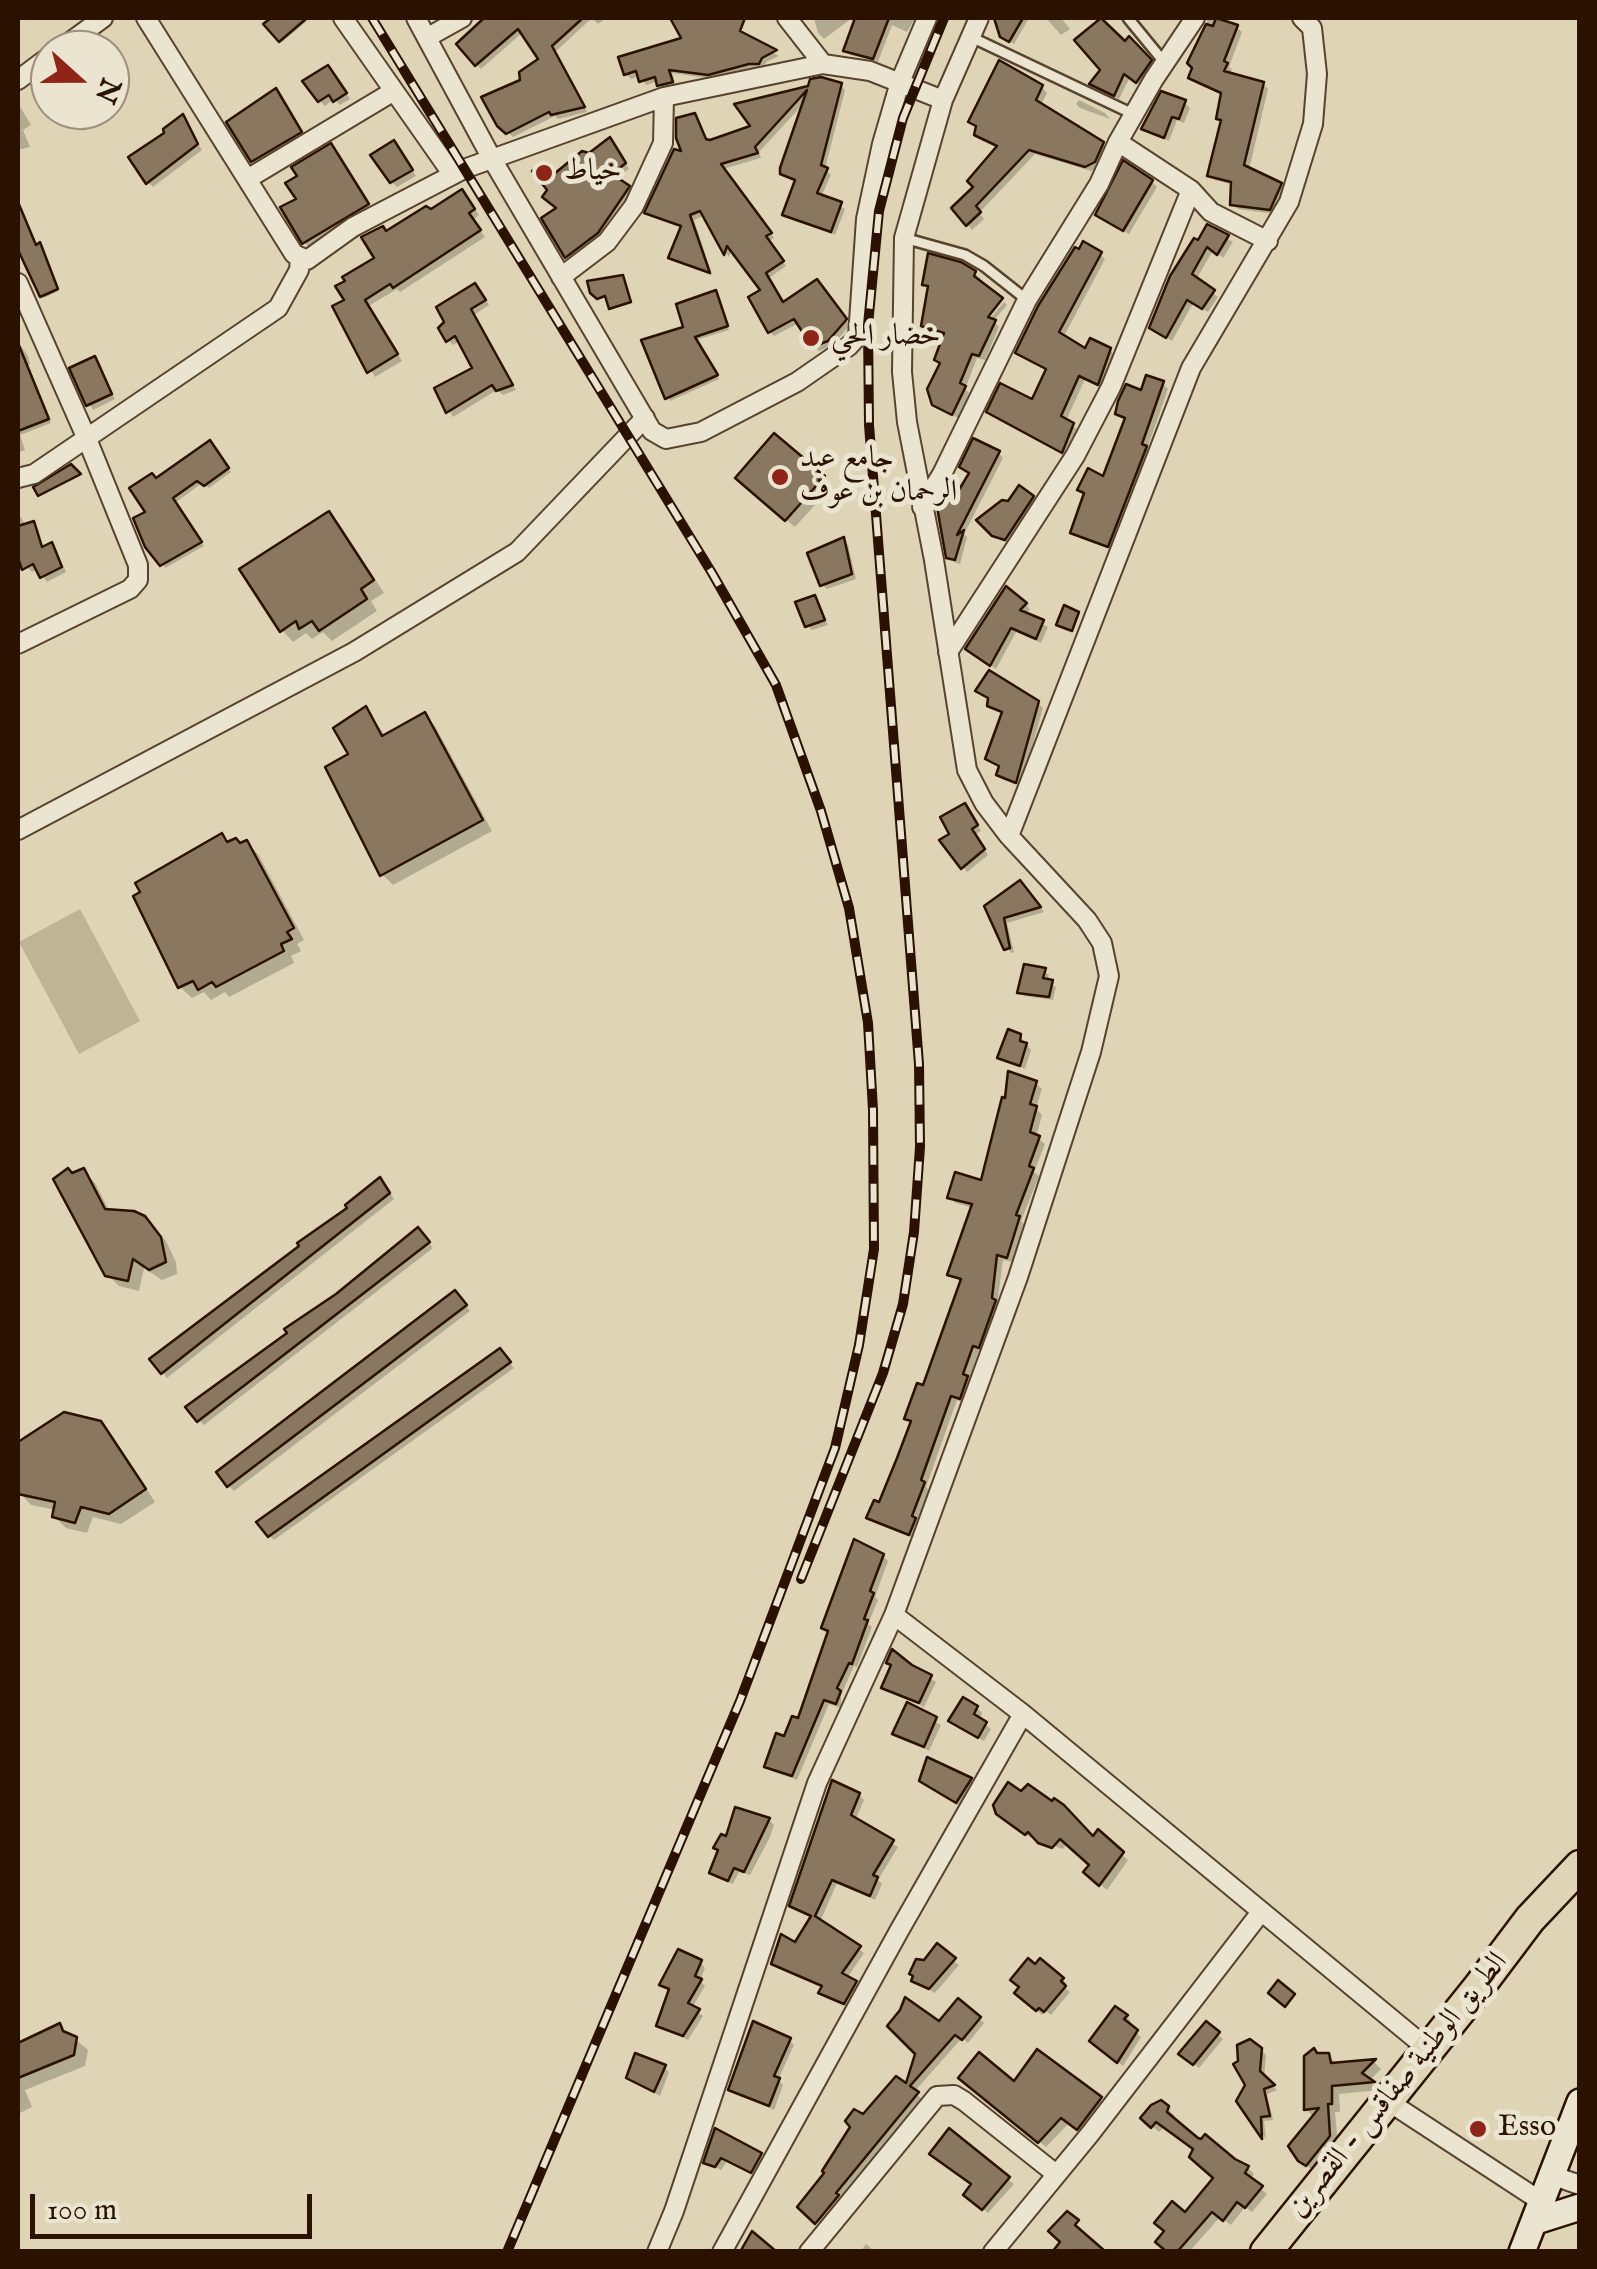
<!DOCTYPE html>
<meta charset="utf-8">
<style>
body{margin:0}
#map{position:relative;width:1597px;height:2269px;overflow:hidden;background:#dfd5b6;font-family:"IM FELL English",serif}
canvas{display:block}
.frame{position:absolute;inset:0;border:20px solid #2b1200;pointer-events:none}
.north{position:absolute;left:30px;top:30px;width:100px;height:100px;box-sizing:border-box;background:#eae4d0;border:2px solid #9e907d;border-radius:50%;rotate:111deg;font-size:28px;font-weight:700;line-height:40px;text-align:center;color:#2b1200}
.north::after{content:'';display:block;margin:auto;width:35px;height:45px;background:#8f2418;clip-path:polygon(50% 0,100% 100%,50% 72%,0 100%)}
.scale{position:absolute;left:30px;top:2194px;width:282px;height:45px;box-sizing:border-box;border:5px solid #2b1200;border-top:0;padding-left:12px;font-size:30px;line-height:35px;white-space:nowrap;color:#2b1200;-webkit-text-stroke:8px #eae4d0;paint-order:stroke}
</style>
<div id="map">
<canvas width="1597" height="2269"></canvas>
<div class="frame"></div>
<div class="north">N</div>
<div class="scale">100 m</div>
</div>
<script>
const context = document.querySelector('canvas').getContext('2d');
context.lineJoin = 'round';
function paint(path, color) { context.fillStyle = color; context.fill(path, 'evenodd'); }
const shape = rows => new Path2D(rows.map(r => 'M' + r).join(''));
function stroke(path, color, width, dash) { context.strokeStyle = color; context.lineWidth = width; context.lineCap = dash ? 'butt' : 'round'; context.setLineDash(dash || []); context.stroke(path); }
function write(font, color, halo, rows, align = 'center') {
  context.font = font + ' "IM FELL English",Amiri,serif'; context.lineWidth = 10; context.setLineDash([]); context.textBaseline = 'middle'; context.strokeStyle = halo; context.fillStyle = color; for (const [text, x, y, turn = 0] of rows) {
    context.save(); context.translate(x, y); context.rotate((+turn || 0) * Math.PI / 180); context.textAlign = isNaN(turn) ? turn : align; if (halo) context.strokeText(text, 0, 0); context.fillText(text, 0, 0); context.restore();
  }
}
paint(shape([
 [80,909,140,1021,79,1054,19,942]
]), '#c0b497');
paint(shape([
 [275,18,304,18,307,21,282,42,267,24],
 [489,18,606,18,598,24,592,18,555,52,587,112,558,119,555,116,513,137,499,124,523,81,542,60,523,32,481,69,459,45],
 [679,18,731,18,716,30,739,34,779,56,766,62,764,68,714,79,672,73,676,87,664,90,659,81,646,85,640,76,631,79,626,74,685,39,674,20],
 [814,18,852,18,824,39,818,33],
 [857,18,915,18,907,32,892,25,878,62,851,55,846,51],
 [1003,18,1029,18,1014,44,1007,40,998,23],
 [1046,18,1061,18,1070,29,1061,35],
 [1208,18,1236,27,1242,32,1229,67,1232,70,1229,75,1263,84,1268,89,1249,170,1285,190,1275,214,1238,209,1232,204,1234,185,1215,180,1210,175,1223,123,1219,118,1223,95,1191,77],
 [1103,19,1130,48,1132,42,1155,66,1142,86,1130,77,1119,99,1092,84,1103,70,1078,40],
 [333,73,350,99,340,105,334,99,325,106,320,101],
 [840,85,845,90,825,169,831,175,821,197,845,209,835,235,790,219,785,214,797,181,782,172,806,101,759,152,761,158,723,169,774,238,769,241,786,266,769,278,784,305,821,287,850,325,833,345,819,351,799,323,774,336,770,332,763,291,732,249,729,257,726,253,705,215,694,220,712,275,676,262,671,257,683,228,647,212,685,155,694,116,709,143,754,128,738,105,810,88],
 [1042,87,1047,93,1041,105,1108,149,1100,167,1091,171,1035,154,979,213,984,219,972,230,954,208,976,187,998,147,982,139,971,121],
 [277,93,302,134,255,162,253,161],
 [1079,100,1105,113,1110,119,1080,108,1076,104],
 [18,103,31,125,23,130,30,147,18,150],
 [1185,103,1190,108,1184,123,1177,120,1169,141,1144,129],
 [184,120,202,150,153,187,148,182,168,134],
 [615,145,629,169,615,179,633,193,603,238,572,261,544,218,559,208,551,190,549,167,555,176],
 [399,148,416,176,397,187,392,182],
 [335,151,372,210,309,247,304,242,300,200],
 [1152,182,1157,187,1129,234,1103,219],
 [467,197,479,215,473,220,485,237,400,292,397,289,369,306,402,361,375,377,335,307,347,301,377,258,387,233],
 [18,204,36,248,41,246,58,291,44,298,18,249],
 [1208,227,1233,242,1223,258,1213,250,1196,280,1218,297,1208,312,1193,303,1172,341,1157,332],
 [1080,252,1100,254,1105,259,1063,338,1086,352,1110,350,1115,356,1103,388,1085,379,1066,421,1078,430,1067,456,989,412,1033,402,1049,370,1018,353],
 [974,273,980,278,978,325,982,328,1004,302,1007,305,993,321,999,327,985,360,977,358,965,389,969,393,958,418,934,404,946,335,929,331,923,325,930,290,924,284],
 [480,291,489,305,474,315,516,390,503,395,497,390,453,417,437,389,476,369,460,341,453,345,448,340],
 [715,293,729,330,696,340,719,379,670,401,644,342,686,328],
 [18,342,28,356,30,364,28,366,51,423,20,435,25,450,18,453],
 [95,359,115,399,93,410,73,370],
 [1163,384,1168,389,1147,449,1151,453,1113,550,1078,537,1073,532,1104,480,1127,420,1118,413,1142,393],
 [775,437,832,486,795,527,746,486],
 [213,447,231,472,209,488,202,483,175,503,204,546,165,568,149,513,157,481],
 [999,453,1003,458,964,534,967,537,960,564,954,562,949,557,954,503],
 [71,467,80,476,40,495],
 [1033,498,1038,503,1011,544,1000,540,980,521],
 [329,514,340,525,384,593,371,601,377,611,332,641,323,632,312,639,306,633,293,642,282,630],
 [20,516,26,526,33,524,38,529,44,549,51,545,56,550,66,572,47,582,38,569,32,572,27,567,18,542],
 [843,540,848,545,856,579,827,589,822,584],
 [815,598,828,625,812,630,807,625],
 [1025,604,1030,609,1025,615,1048,627,1041,643,1016,632,996,669,973,654],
 [990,699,1037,703,1043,708,1021,786,1004,780,998,775,1001,768,987,758,1004,714,989,705],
 [366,709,386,737,424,716,435,726,492,831,393,885,382,874,351,755],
 [970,811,981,831,975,835,988,855,967,872,963,867],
 [247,843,258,854,304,940,297,944,301,951,291,956,294,963,229,997,225,992,211,1000,204,992,192,998,180,987,241,846],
 [1025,888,1044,912,1007,923,1014,952,1011,953,987,907],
 [1044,971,1049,975,1047,982,1056,987,1053,1000,1024,996,1020,992],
 [1020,1036,1031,1050,1025,1069,1000,1058],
 [1035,1083,1042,1089,1036,1108,1042,1115,1036,1137,1045,1144,1034,1172,1039,1176,1021,1221,1025,1225,1013,1262,1003,1260,997,1305,1001,1308,985,1352,979,1351,969,1380,973,1385,966,1404,957,1400,926,1487,929,1490,917,1522,921,1526,916,1539,875,1523,869,1517,881,1505,912,1424,907,1418,924,1388,963,1282,950,1274,973,1208,956,1203,950,1197,983,1183],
 [83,1171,95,1183,110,1212,144,1218,166,1241,176,1262,177,1274,162,1280,144,1268,139,1291,119,1286,107,1274,72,1175],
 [385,1185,394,1199,167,1378,163,1373,152,1360],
 [423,1235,433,1248,204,1425,199,1420,290,1333],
 [460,1298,470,1311,234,1491,229,1486,219,1472],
 [505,1356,514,1368,274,1540,269,1535],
 [64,1415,100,1424,112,1436,155,1502,121,1524,93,1517,87,1533,66,1528,54,1516,56,1510,31,1505,18,1491,18,1445],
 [883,1556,888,1561,875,1597,878,1600,868,1624,872,1627,857,1667,854,1666,841,1695,841,1708,829,1704,797,1780,772,1771,767,1766,799,1721,830,1634,824,1627],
 [911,1667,936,1682,924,1707,884,1687],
 [908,1706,941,1725,929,1751,895,1733],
 [977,1708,982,1713,979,1720,991,1729,984,1741,956,1725],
 [970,1780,975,1785,961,1807,927,1786],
 [859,1795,864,1800,855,1821,898,1847,878,1880,882,1884,875,1900,837,1883,820,1922,864,1953,847,1978,861,1988,850,2008,826,1998,821,1993,824,1988,774,1964,796,1946,813,1918,792,1906],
 [769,1820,774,1825,770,1837,750,1875,739,1872,733,1884,717,1878,712,1872,728,1840],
 [1005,1820,1094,1839,1098,1833,1128,1860,1107,1890,1086,1872,1092,1865,1067,1843,1063,1849,1040,1841,1035,1836,1031,1838],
 [937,1947,959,1965,935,1993,914,1980],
 [1040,1961,1067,1984,1064,1987,1070,1992,1051,2015,1046,2011,1042,2015,1018,1993],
 [700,1962,705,1968,700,1981,705,1986,692,2008,703,2016,688,2040,659,2025,671,1991,662,1984],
 [1126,2017,1131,2021,1127,2025,1141,2037,1123,2066,1097,2046],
 [979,2018,984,2023,968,2043,962,2038,914,2092,922,2099,840,2199,843,2202,822,2227,801,2207,864,2118,907,2087,918,2053,939,2025],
 [1206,2024,1223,2039,1199,2068,1186,2058],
 [59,2026,88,2050,85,2066,25,2090,32,2107,18,2114,18,2042],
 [789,2040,794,2045,778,2080,783,2085,774,2110,730,2089],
 [1261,2050,1266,2055,1264,2078,1277,2090,1267,2094,1273,2120,1264,2121,1266,2139,1239,2101],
 [1038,2052,1107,2105,1084,2135,1069,2123,1046,2147,968,2084,1014,2085],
 [1318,2055,1328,2055,1337,2065,1374,2062,1381,2069,1369,2081,1379,2090,1339,2094,1340,2112,1335,2112,1338,2145,1315,2172,1300,2160,1314,2118,1306,2109],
 [664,2067,669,2072,660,2096,628,2078],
 [1161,2103,1174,2115,1173,2120,1196,2140,1248,2168,1254,2174,1250,2180,1267,2194,1252,2212,1245,2207,1231,2225,1220,2217,1189,2252,1169,2252,1185,2216,1216,2178,1195,2150,1164,2127,1159,2132,1143,2118],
 [716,2131,766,2160,757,2177,727,2161,721,2170,706,2162],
 [949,2132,1014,2184,988,2213,971,2199,974,2185],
 [866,2244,875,2252,860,2252]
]), '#0003');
const building = shape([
 [271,18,307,18,279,42,263,24,271,18],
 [484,18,583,18,552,46,585,107,551,115,549,112,506,134,497,126,481,97,520,80,519,72,538,59,518,29,475,66,456,44,484,18],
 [670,18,745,18,740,31,777,50,762,58,759,64,749,64,708,75,669,70,673,82,657,86,655,77,639,82,636,71,624,75,618,57,681,38,670,18],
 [855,18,889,18,873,59,843,51,855,18],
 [994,18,1023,18,1009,42,1000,37,994,18],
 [1101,18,1125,41,1129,36,1152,60,1136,83,1124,74,1114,96,1089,84,1100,70,1074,40,1101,18],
 [1216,18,1238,25,1224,61,1228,63,1224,71,1264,82,1244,165,1282,183,1270,210,1230,205,1231,182,1207,176,1221,120,1216,119,1221,93,1188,78,1192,68,1187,63,1206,24,1213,26,1216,18],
 [999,60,1043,85,1036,100,1104,142,1095,162,1085,167,1029,150,976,206,981,212,966,226,951,208,973,187,967,181,997,146,974,135,976,126,968,122,999,60],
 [328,65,347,93,333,102,329,95,318,102,302,81,328,65],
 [821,77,842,83,821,165,828,168,817,193,842,202,831,232,782,215,795,180,780,174,780,168,807,90,755,147,758,153,721,164,772,233,766,236,784,261,766,273,783,302,817,279,847,319,828,341,812,347,794,319,768,333,748,297,760,290,727,246,724,255,700,211,690,215,710,273,668,258,681,226,644,213,674,149,681,151,676,138,676,118,695,113,706,139,710,140,750,126,734,104,808,86,810,79,821,77],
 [276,88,302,132,251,162,226,122,276,88],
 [1161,91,1186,100,1179,119,1172,117,1164,138,1141,129,1161,91],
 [183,114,198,144,146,184,128,157,164,133,163,129,183,114],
 [610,137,626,163,612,174,630,186,598,233,565,258,541,218,556,208,542,197,547,190,532,171,549,164,554,174,582,151,589,153,610,137],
 [394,140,413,170,390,183,370,155,394,140],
 [331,143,369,204,302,244,280,207,296,199,285,183,297,176,291,167,331,143],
 [1123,160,1153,180,1123,231,1095,215,1123,160],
 [462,189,475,209,469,213,481,230,393,288,390,284,365,300,398,354,367,373,332,306,344,300,335,286,345,281,342,277,374,258,361,237,383,226,386,231,426,206,431,209,462,189],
 [18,202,36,245,40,242,58,289,40,297,18,250,18,202],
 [1207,224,1229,235,1217,255,1207,247,1192,274,1215,290,1202,309,1187,300,1166,338,1149,328,1170,276,1194,238,1198,240,1207,224],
 [1083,241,1102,252,1059,332,1085,348,1090,338,1111,348,1098,385,1079,376,1061,416,1074,423,1062,453,986,412,1000,383,1032,399,1046,369,1015,353,1038,306,1075,247,1079,249,1083,241],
 [928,253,961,262,976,271,974,276,1003,298,988,317,996,320,979,356,972,354,960,383,966,386,952,415,932,405,927,389,940,363,934,360,944,333,921,326,928,286,922,285,928,253],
 [623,275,631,302,609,309,605,296,597,299,590,293,587,281,623,275],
 [475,283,486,300,471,309,513,385,496,391,492,385,446,413,434,388,472,368,455,336,446,342,438,328,444,322,436,307,475,283],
 [716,290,728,326,695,337,718,375,665,399,641,340,683,327,676,304,716,290],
 [18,343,49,419,18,431,18,343],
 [95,356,112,394,86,406,69,368,95,356],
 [1146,375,1164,381,1142,444,1147,446,1108,547,1070,533,1084,493,1077,490,1088,468,1103,476,1125,418,1115,414,1118,401,1126,384,1141,390,1146,375],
 [774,433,825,476,785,521,735,478,774,433],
 [973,438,1000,451,957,535,964,530,955,560,946,558,937,507,944,496,953,500,969,473,959,467,973,438],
 [210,440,229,468,204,486,197,481,173,498,202,542,160,566,145,547,133,518,145,512,129,488,152,473,156,478,210,440],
 [71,464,81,474,38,496,33,487,71,464],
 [1019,485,1034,496,1005,540,992,536,976,520,1002,500,1008,501,1019,485],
 [329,511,374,580,361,589,367,599,319,631,312,621,299,629,296,621,280,632,239,569,329,511],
 [34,521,42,547,52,542,62,567,40,578,33,564,22,570,18,558,18,526,34,521],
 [844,537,852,574,820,586,807,553,844,537],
 [1006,586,1027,603,1020,610,1044,620,1036,639,1011,628,990,666,965,649,1006,586],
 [815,595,825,620,805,627,795,602,815,595],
 [1064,605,1079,612,1072,631,1056,625,1064,605],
 [989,670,1039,701,1016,783,996,775,999,766,985,759,1002,712,987,706,988,698,975,691,989,670],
 [366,706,382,736,425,712,483,820,380,876,325,767,348,754,333,728,366,706],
 [965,803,978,825,972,829,985,849,961,869,939,840,949,834,940,817,965,803],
 [222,833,227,842,236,838,240,843,247,840,294,928,287,932,292,939,281,944,284,951,216,987,212,982,198,990,193,981,178,988,133,896,140,892,135,883,222,833],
 [1020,880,1041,907,1004,918,1010,948,1004,950,984,906,1020,880],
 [1024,964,1046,968,1043,978,1053,980,1049,997,1017,993,1024,964],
 [1008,1029,1021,1034,1020,1041,1027,1043,1020,1066,997,1058,1008,1029],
 [1008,1071,1037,1081,1030,1104,1037,1106,1030,1132,1040,1136,1029,1166,1034,1168,1016,1215,1020,1216,1007,1258,997,1255,992,1298,996,1300,979,1348,973,1346,963,1374,968,1376,960,1399,951,1396,921,1480,925,1482,912,1516,916,1518,909,1535,866,1518,874,1500,879,1502,897,1458,911,1421,904,1419,917,1383,923,1385,961,1279,947,1275,972,1204,947,1198,955,1172,981,1180,1002,1097,1005,1098,1008,1071],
 [68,1168,72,1173,84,1168,105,1209,134,1211,145,1216,161,1237,166,1262,149,1270,133,1259,128,1281,105,1276,53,1179,68,1168],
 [380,1177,390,1193,161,1374,149,1359,299,1246,297,1243,347,1208,345,1205,380,1177],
 [418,1227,430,1242,197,1422,185,1407,287,1333,284,1329,336,1294,418,1227],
 [455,1290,467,1305,227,1487,216,1472,455,1290],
 [500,1348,511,1362,268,1537,256,1522,500,1348],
 [64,1412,101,1421,146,1489,109,1514,81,1507,75,1523,52,1517,55,1502,18,1494,18,1442,64,1412],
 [854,1539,884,1554,870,1591,874,1593,864,1619,868,1620,852,1664,849,1663,837,1688,841,1691,836,1704,824,1700,792,1776,764,1767,776,1733,784,1736,792,1716,798,1718,828,1631,821,1628,854,1539],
 [892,1649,912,1665,932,1675,919,1703,881,1688,891,1665,886,1663,892,1649],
 [963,1697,978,1706,974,1714,987,1722,978,1738,948,1721,963,1697],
 [907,1702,937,1717,924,1747,892,1734,907,1702],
 [927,1757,972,1778,956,1803,919,1781,927,1757],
 [832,1780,860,1793,851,1815,894,1840,873,1875,878,1877,870,1896,832,1880,815,1916,861,1946,842,1973,857,1981,844,2004,818,1993,822,1986,771,1964,781,1934,795,1942,811,1916,789,1906,832,1780],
 [1008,1782,1021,1791,1028,1784,1052,1801,1054,1798,1064,1805,1093,1836,1098,1829,1124,1852,1099,1886,1083,1872,1089,1865,1060,1839,1052,1848,1038,1843,1028,1832,1025,1835,996,1814,993,1805,1008,1782],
 [735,1807,770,1818,744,1872,734,1868,728,1881,709,1873,718,1850,713,1848,721,1834,726,1836,735,1807],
 [937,1943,956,1958,929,1989,911,1981,913,1976,909,1974,916,1959,924,1960,937,1943],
 [678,1949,702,1960,695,1976,702,1979,688,2003,700,2009,683,2036,656,2026,669,1989,659,1985,678,1949],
 [1028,1958,1035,1964,1040,1958,1064,1978,1061,1981,1066,1986,1044,2012,1039,2008,1036,2011,1014,1993,1019,1987,1010,1980,1028,1958],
 [1278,1980,1295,1994,1285,2007,1268,1993,1278,1980],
 [905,1997,939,2021,958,1998,981,2017,962,2040,955,2035,910,2086,919,2092,836,2193,839,2195,815,2224,797,2207,824,2173,822,2171,850,2127,845,2121,854,2109,863,2114,896,2076,906,2083,915,2054,887,2026,900,2010,905,1997],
 [1115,2006,1128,2015,1124,2019,1138,2030,1117,2063,1089,2041,1115,2006],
 [753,2021,791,2038,774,2076,780,2078,769,2106,728,2090,753,2021],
 [1206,2021,1220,2032,1193,2065,1178,2054,1206,2021],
 [60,2023,63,2031,77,2037,74,2055,18,2078,18,2043,60,2023],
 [1250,2039,1262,2048,1260,2071,1275,2085,1264,2089,1270,2116,1261,2117,1262,2139,1236,2101,1245,2085,1233,2064,1238,2061,1237,2045,1250,2039],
 [1314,2048,1317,2053,1329,2053,1331,2063,1376,2059,1362,2073,1375,2082,1332,2086,1332,2104,1328,2104,1330,2136,1306,2166,1298,2161,1288,2146,1319,2108,1304,2110,1304,2056,1314,2048],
 [1037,2049,1102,2097,1077,2130,1061,2118,1038,2143,958,2078,979,2052,1014,2081,1037,2049],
 [635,2053,666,2065,654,2092,626,2078,635,2053],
 [1161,2100,1169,2106,1167,2112,1198,2138,1201,2139,1205,2134,1235,2159,1249,2166,1245,2173,1263,2186,1245,2208,1237,2202,1223,2221,1212,2212,1177,2252,1167,2252,1155,2242,1164,2231,1154,2223,1172,2201,1185,2212,1213,2178,1189,2157,1193,2149,1156,2122,1151,2128,1140,2118,1151,2105,1161,2100],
 [715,2128,762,2153,751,2173,721,2158,715,2167,703,2163,715,2128],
 [949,2128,1010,2177,982,2210,963,2195,971,2184,929,2154,949,2128],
 [1067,2211,1079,2220,1075,2225,1106,2252,1052,2252,1060,2242,1048,2231,1067,2211],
 [752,2231,777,2252,740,2252,752,2231]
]);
paint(building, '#89775f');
stroke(building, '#2b1200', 2.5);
const service = shape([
 [1128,18,1164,62],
 [971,37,1133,114],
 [904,238,965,255,984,266,1027,300]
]);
const minor = shape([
 [146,18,294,254,307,260,353,227,464,169,664,97,823,64,870,71,943,100],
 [343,18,453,175],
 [416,18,492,159,652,431,666,439,701,432,797,382,849,346,858,336,866,219,882,144,900,82,927,18],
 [787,18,823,64],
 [428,37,462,18],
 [59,50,103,18],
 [18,80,50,56],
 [1118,142,1191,190,1211,212,1268,241],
 [249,178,394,91],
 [561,277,607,242,634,206,663,143,664,97],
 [18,283,87,439,138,565,138,580,130,589,18,644],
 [18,478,34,474,278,308,299,270,300,258],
 [922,507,942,474,1027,300,1099,184,1118,142,1154,79,1195,18],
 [948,652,1075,456,1111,387,1191,190],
 [18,830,354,652,517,552,645,418],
 [1009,836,1191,368,1289,202,1313,124,1317,74,1312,28,1302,18],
 [894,1615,1023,1714,1429,2050],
 [1386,2100,1542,2202],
 [1551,2175,1580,2185],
 [657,2252,674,2211,817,1783,894,1615,1018,1277,1091,1052,1109,976,1102,943,1087,920,1009,836,984,803,967,770,934,560,907,422,902,372,904,238,943,100,979,18],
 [722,2252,899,1931,1023,1714],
 [809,2252,937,2096,954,2095,964,2101,1056,2174],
 [993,2252,1090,2134,1261,1912]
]);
const secondary = shape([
 [1536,2221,1580,2207],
 [1522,2252,1580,2102]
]);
const primary = shape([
 [1266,2252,1478,1988,1530,1919,1580,1866]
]);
stroke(service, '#58432e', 14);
stroke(minor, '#58432e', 22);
stroke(secondary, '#2b1200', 30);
stroke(primary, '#2b1200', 35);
stroke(service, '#eae4d0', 9);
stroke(minor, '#eae4d0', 18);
stroke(secondary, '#eae4d0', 25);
stroke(primary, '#dfd5b6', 30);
const rail = shape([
 [372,18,712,573,776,685,821,811,849,908,868,1023,873,1110,874,1249,859,1345,835,1448,740,1701,507,2252],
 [801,1579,883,1373,903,1304,914,1232,920,1147,919,1064,869,425,868,325,879,211,903,118,944,18]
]);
stroke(rail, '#2b1200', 10);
stroke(rail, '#eae4d0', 6, [19]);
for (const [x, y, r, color] of [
 [544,173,10,"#8f2418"],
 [811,338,10,"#8f2418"],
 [780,477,10,"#8f2418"],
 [1478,2129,10,"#8f2418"]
]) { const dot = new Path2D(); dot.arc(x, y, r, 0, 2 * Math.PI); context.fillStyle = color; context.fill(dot); stroke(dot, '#eae4d0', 4); }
write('30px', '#2b1200', '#eae4d0', [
 ["خياط",564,173],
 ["خضار الحي",831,338],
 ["جامع عبد",800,460],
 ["الرحمان بن عوف",800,494],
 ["Esso",1498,2129]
], 'left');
write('30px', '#2b1200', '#eae4d0', [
 ["الطريق الوطنية صفاقس - القصرين",1399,2086,-51]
]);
</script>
